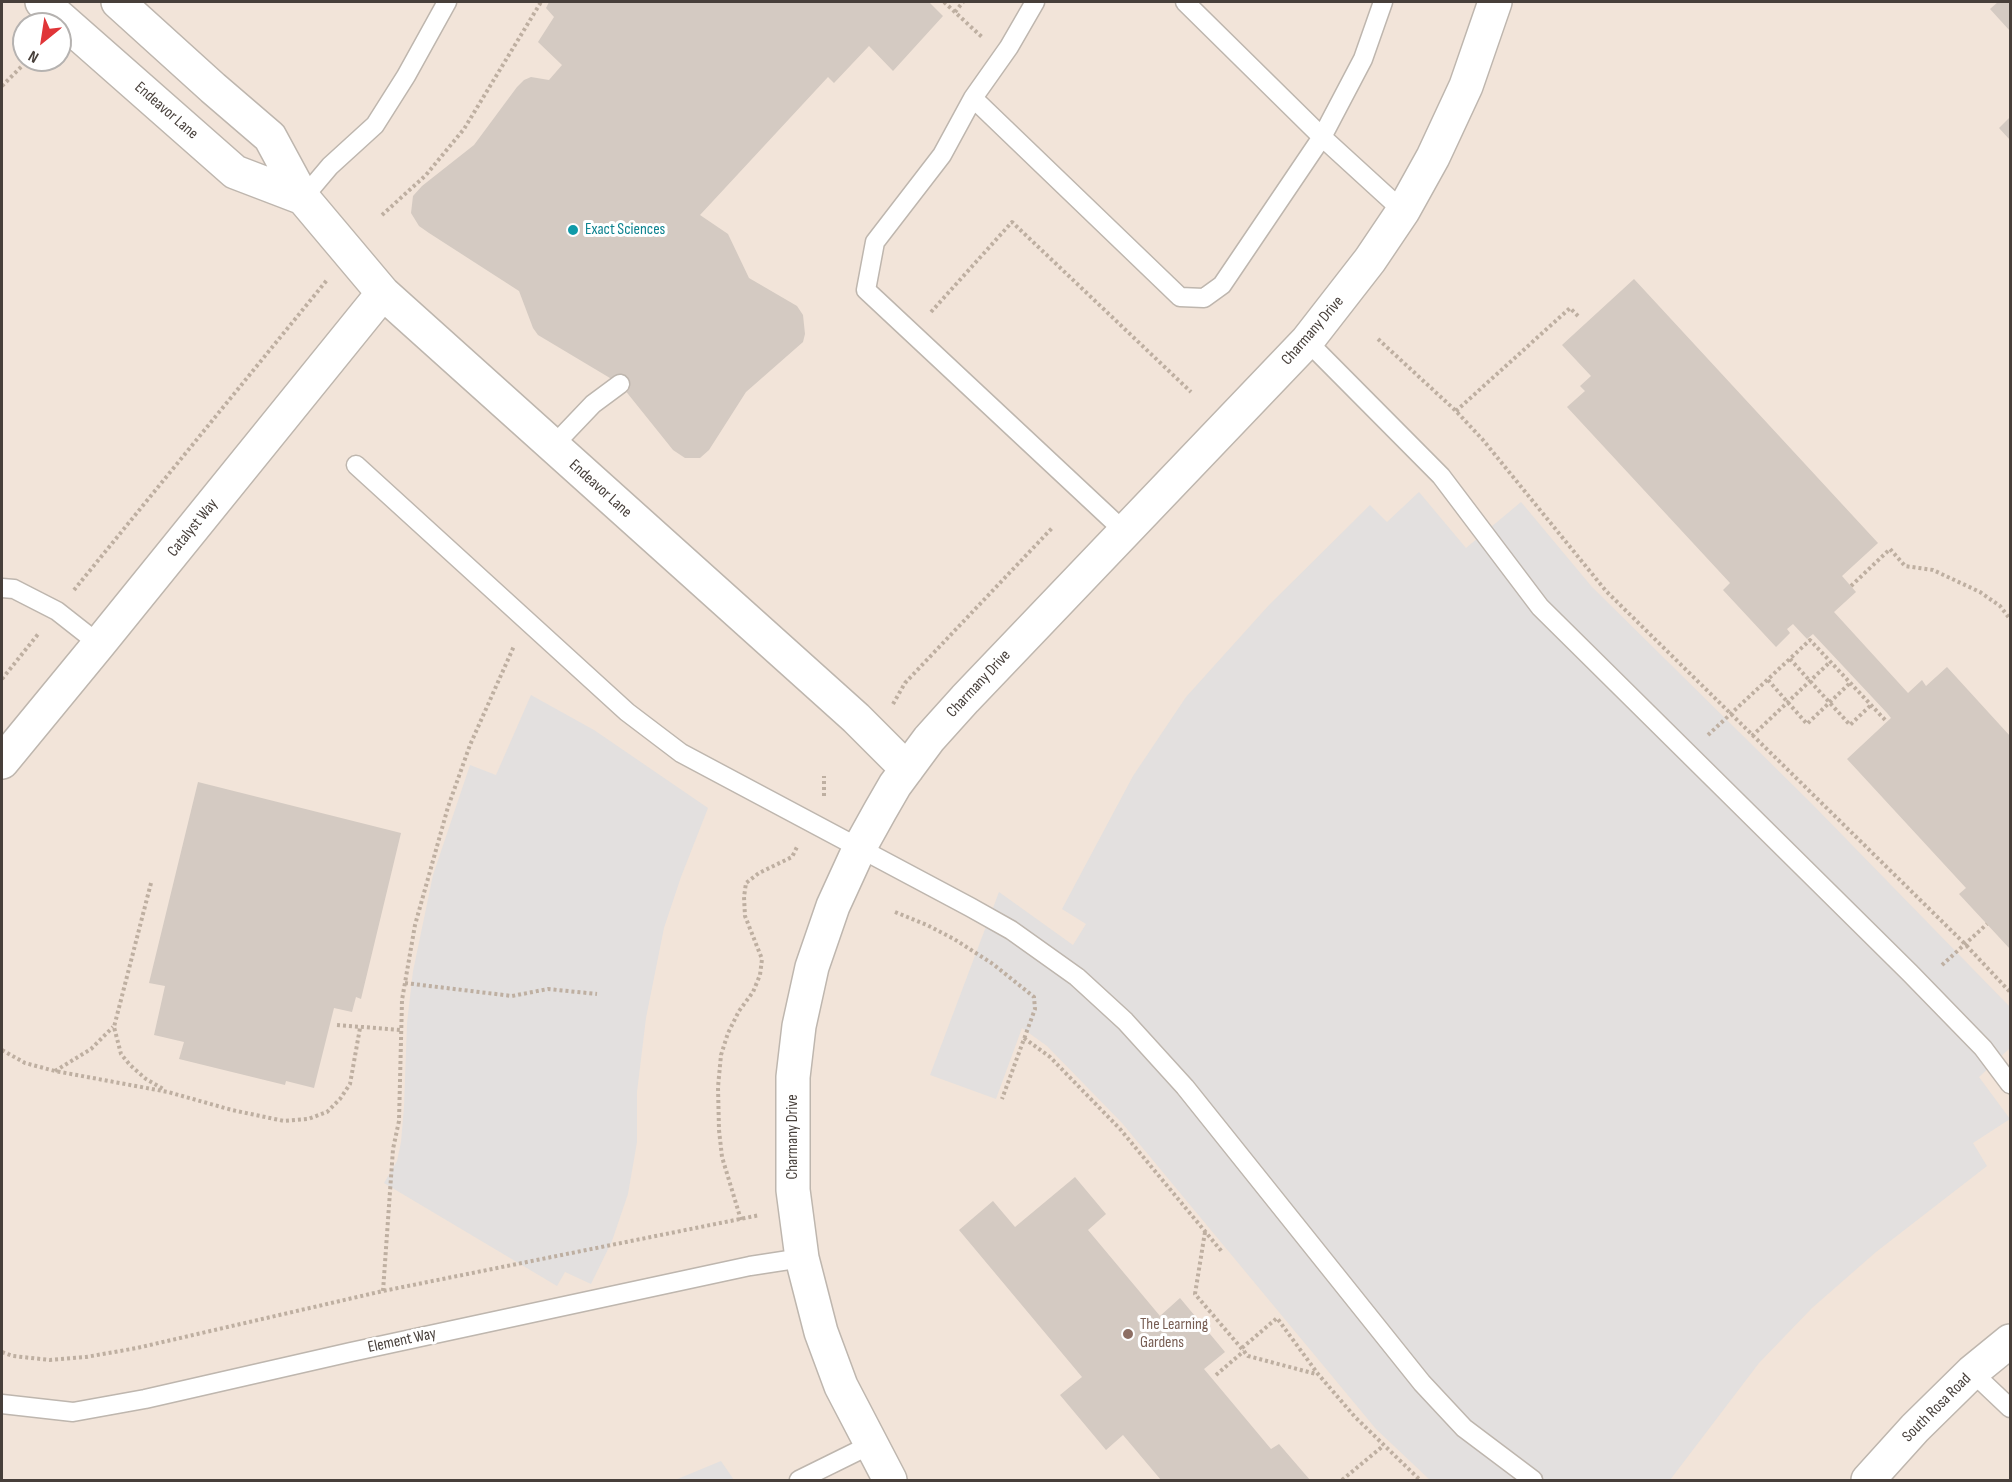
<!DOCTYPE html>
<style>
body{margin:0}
#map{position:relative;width:2012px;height:1482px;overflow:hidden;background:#f3f0eb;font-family:"Sofia Sans Condensed",sans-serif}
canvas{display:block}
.frame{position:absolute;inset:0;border:3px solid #473f3a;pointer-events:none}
.north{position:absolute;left:12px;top:12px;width:60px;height:60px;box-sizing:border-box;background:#fff;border:2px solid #b5b2b0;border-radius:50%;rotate:210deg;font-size:16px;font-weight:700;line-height:24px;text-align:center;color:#473f3a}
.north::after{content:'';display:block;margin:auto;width:21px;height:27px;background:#e03538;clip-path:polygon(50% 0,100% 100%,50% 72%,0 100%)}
</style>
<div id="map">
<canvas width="2012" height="1482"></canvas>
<div class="frame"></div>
<div class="north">N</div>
</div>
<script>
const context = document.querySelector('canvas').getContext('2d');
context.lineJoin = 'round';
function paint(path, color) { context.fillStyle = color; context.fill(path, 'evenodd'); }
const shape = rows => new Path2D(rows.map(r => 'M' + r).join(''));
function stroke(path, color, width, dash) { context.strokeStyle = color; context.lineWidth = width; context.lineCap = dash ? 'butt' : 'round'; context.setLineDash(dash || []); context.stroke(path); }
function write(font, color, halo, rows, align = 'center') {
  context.font = font + ' "Sofia Sans Condensed",sans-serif'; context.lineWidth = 6; context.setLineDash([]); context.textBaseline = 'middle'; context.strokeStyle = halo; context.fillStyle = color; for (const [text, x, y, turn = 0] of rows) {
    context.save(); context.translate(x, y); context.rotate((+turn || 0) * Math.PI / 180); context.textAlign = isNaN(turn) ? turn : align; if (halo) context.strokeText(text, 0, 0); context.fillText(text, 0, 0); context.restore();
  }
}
paint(shape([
 [2,2,2010,2,2010,1480,2,1480],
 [24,24,60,24,60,60,24,60]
]), '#f2e4d9');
paint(shape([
 [1419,492,1466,548,1521,502,1592,587,1811,803,2010,1007,2010,1048,1979,1077,2010,1119,1973,1143,1987,1166,1876,1252,1812,1308,1759,1363,1670,1480,1430,1480,1376,1429,1122,1123,1047,1046,1022,1028,996,1099,930,1075,999,892,1073,945,1086,924,1062,909,1133,776,1186,697,1269,605,1370,505,1387,522],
 [531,695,594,730,708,808,681,877,664,928,646,1018,637,1092,637,1142,628,1194,612,1241,591,1284,565,1272,557,1286,384,1183,397,1161,401,1142,404,1107,407,1023,413,971,433,875,470,765,496,775],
 [721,1461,734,1480,675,1480]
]), '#e3e0df');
paint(shape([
 [549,2,929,2,943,16,893,71,869,46,834,83,828,77,700,215,728,234,749,278,797,306,803,315,805,334,803,342,746,392,709,450,700,458,685,458,673,450,620,384,538,335,533,328,519,291,429,233,419,226,411,213,413,196,422,186,474,145,517,87,524,80,531,77,549,80,562,65,538,42,554,17,546,8],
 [1998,2,2010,2,2010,31,1990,9],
 [2010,117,2010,140,1999,128],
 [1634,279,1878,543,1842,576,1856,592,1834,612,1908,693,1922,680,1926,686,1947,667,2010,736,2010,949,1959,894,1966,888,1847,759,1891,718,1887,713,1813,634,1807,639,1793,624,1787,629,1790,633,1776,647,1723,590,1730,583,1567,407,1585,391,1580,386,1591,376,1562,345],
 [198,782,401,833,361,999,356,997,352,1012,334,1008,314,1088,286,1081,285,1085,179,1059,184,1042,154,1035,165,986,149,983],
 [1075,1177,1106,1214,1088,1230,1160,1316,1180,1298,1225,1352,1204,1369,1271,1449,1279,1444,1310,1480,1161,1480,1123,1435,1106,1450,1060,1395,1082,1377,959,1230,993,1201,1015,1227]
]), '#d4cac2');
const lane = shape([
 [1035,2,1009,47,973,98,942,155,875,242,866,290,1125,532],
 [1185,2,1322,137,1403,211],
 [973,98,1180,297,1204,298,1222,285,1322,137,1363,59,1383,2],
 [303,198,330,166,375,125,406,76,447,2],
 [1307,341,1441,476,1540,607,1910,973,1983,1048,2010,1084],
 [552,447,593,404,620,384],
 [356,465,627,712,681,753,970,907,1011,930,1077,977,1125,1021,1185,1087,1422,1383,1464,1428,1533,1480],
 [2,588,14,589,57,611,99,644],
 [1972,1372,2010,1408],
 [2,1404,73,1412,145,1399,351,1352,750,1266,802,1258],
 [799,1480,870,1445]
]);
const street = shape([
 [42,2,235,172,303,198],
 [118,2,213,88,270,137,303,198,383,293,856,718,907,769],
 [2,762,99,644,383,293],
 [890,1480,841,1386,821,1332,802,1258,793,1190,793,1077,799,1026,812,967,833,906,860,847,880,811,895,785,929,739,965,699,1307,341,1370,260,1403,211,1433,157,1466,86,1495,2],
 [1868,1480,1915,1428,1972,1372,2010,1341]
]);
stroke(lane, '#beb6ae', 21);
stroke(street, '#beb6ae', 36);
stroke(shape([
 [944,2,983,38],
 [955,12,963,2],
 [2,86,28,60],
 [382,215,426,175,464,129,541,2],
 [931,312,1012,222,1191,392],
 [1378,339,1456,411,1483,440,1606,591,1965,944,2010,992],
 [1456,411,1570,308,1580,318],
 [1851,586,1890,549,1905,566,1933,570,1980,592,2000,606,2010,619],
 [74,590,327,280],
 [1790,659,1850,725,1871,705],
 [2,679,39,633],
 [1768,680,1807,724,1850,683],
 [893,704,905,683,1053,527],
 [1708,735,1810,640,1887,722],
 [1752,736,1830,662],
 [824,796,824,776],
 [151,883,114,1027,121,1054,130,1065,146,1079,165,1090],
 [895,912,927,925,954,939,993,964,1034,997,1035,1009,1002,1099],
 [1942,965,1987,924],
 [405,983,512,996,548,989,597,994],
 [337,1025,401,1030],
 [1024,1038,1050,1057,1120,1129,1223,1253],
 [2,1050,25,1063,55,1071,168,1092,232,1110,284,1121,308,1119,327,1112,340,1099,350,1084,360,1028],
 [55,1071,91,1049,113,1027],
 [741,1220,722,1157,719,1130,718,1087,721,1055,728,1033,739,1011,753,992,760,975,762,959,745,916,744,897,746,883,759,873,792,857,798,845],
 [1205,1232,1195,1294,1248,1356,1316,1374],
 [383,1291,393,1149,399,1121,402,1000,415,925,448,807,470,745,514,646],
 [1242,1348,1277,1318,1318,1374,1355,1417,1420,1480],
 [2,1352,13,1356,50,1360,86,1357,137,1348,383,1291,760,1215],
 [1216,1375,1244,1351],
 [1342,1480,1383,1446]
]), '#beafa1', 4, [3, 3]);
stroke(lane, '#fff', 18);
stroke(street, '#fff', 33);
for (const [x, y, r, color] of [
 [573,230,6,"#0f9aa8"],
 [1128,1334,6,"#8d6e63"]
]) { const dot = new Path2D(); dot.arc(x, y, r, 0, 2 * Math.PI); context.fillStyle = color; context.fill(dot); stroke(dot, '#fff', 2); }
write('16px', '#473f3a', '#fff', [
 ["Endeavor Lane",166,111,41],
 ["Charmany Drive",1313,331,-49],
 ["Endeavor Lane",600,489,42],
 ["Catalyst Way",193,528,-51],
 ["Charmany Drive",979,684,-47],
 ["Charmany Drive",793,1137,-90],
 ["Element Way",402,1341,-12],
 ["South Rosa Road",1937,1408,-45]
]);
write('16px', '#0d838f', '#fff', [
 ["Exact Sciences",585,230]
], 'left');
write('16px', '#785e54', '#fff', [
 ["The Learning",1140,1325],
 ["Gardens",1140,1343]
], 'left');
</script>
